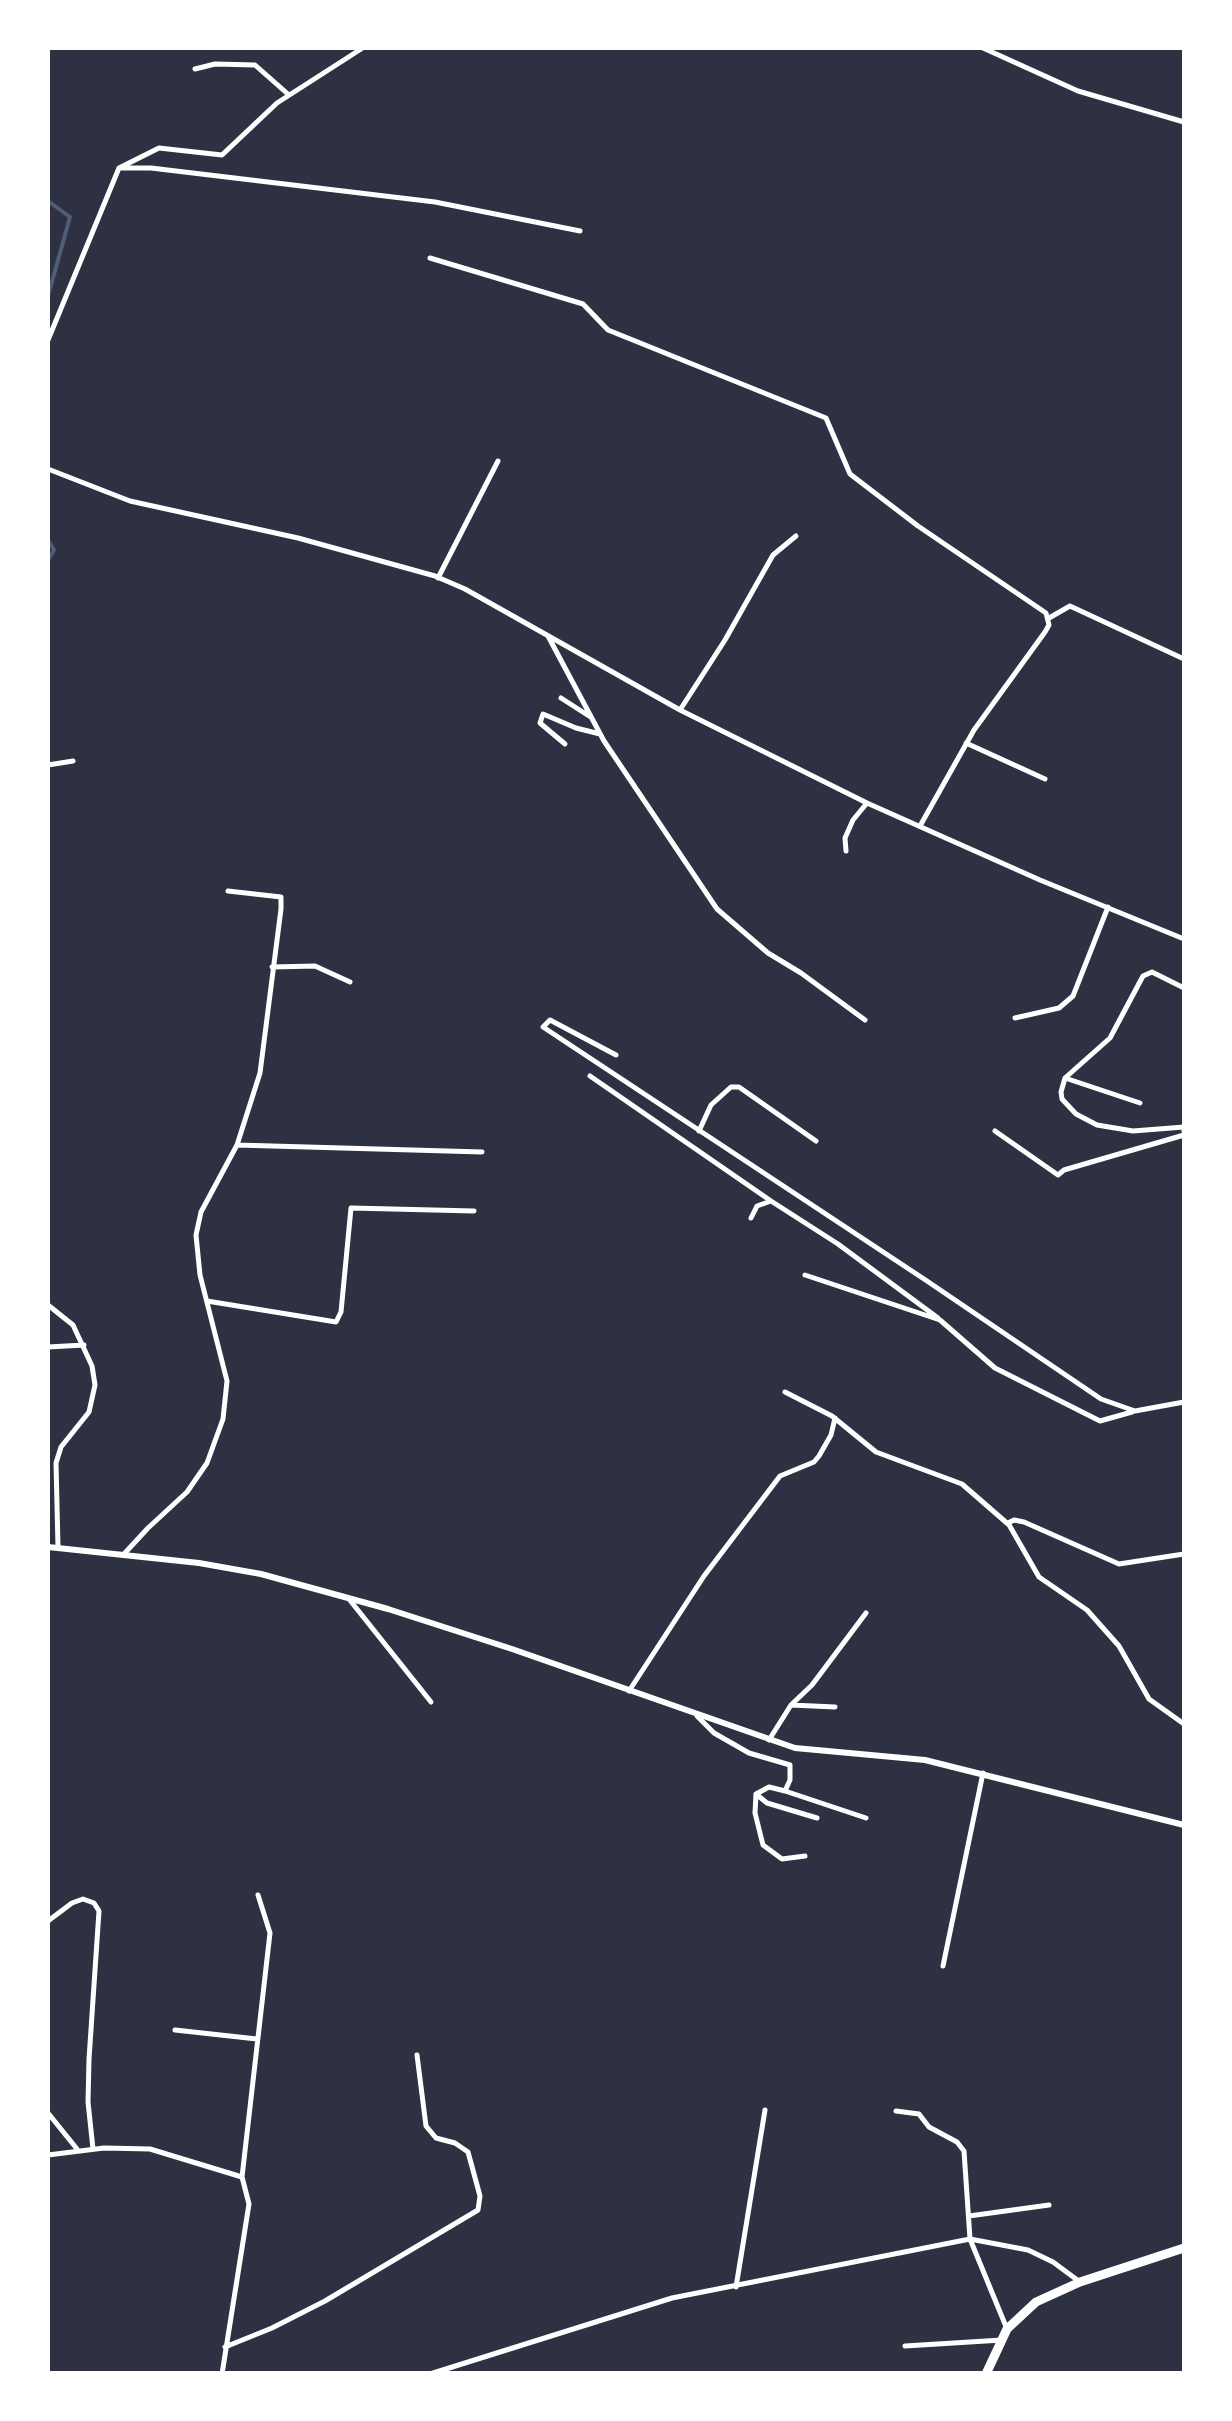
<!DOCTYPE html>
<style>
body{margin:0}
#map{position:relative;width:1232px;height:2421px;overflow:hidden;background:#2d3142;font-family:"Roboto Condensed",sans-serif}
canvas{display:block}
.frame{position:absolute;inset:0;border:50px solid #fff;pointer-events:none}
</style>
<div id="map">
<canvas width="1232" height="2421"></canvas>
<div class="frame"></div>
</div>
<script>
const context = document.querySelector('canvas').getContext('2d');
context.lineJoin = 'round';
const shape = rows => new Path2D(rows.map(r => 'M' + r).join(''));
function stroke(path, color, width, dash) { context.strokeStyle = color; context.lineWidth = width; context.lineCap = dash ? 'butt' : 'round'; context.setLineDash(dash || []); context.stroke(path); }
stroke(shape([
 [48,201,70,217,48,296],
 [48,540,54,550,48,560]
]), '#4f5d75', 4);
stroke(shape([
 [983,48,1078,91,1184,122],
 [195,69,215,64,255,65,289,95],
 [122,168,151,168,435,202,580,231],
 [430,258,583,304,608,330,826,418,850,474,918,526,1046,613,1049,625,1045,632,974,730,920,826],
 [48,340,119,168,159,148,222,155,277,103,361,49],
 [48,469,130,501,298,538,435,576,465,589,680,710,867,803,1040,880,1184,939],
 [438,578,498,461],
 [1049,618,1070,606,1184,659],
 [548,636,604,741,717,909,768,953,801,973,865,1020],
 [561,698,589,716],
 [680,710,725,640,773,555,796,536],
 [966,743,1045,779],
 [565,744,540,723,543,714,576,728,600,734],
 [48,765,73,761],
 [846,851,845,838,853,820,867,803],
 [272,967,315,966,350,982],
 [1015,1018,1059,1008,1073,996,1108,907],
 [616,1055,550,1020,543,1027,927,1281,1101,1399,1135,1411,1184,1402],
 [590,1076,771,1201],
 [1065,1078,1110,1038,1143,976,1152,972,1184,988],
 [1140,1103,1065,1078,1061,1092,1062,1099,1076,1114,1097,1125,1133,1131,1184,1127,1184,1131],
 [699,1131,711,1105,731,1087,739,1087,816,1141],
 [995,1131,1058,1175,1064,1170,1184,1135],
 [237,1145,482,1152],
 [751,1218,757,1206,771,1201,838,1244,938,1318],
 [805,1275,940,1320,995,1368,1100,1421,1132,1412],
 [207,1301,336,1322,341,1312,351,1208,474,1211],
 [48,1305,73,1325,92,1366,95,1385,89,1412,61,1447,56,1463,58,1547],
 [48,1347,84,1345],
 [785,1392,832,1416,876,1452,962,1484,1008,1524],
 [124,1554,148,1528,187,1492,207,1463,223,1419,227,1381,200,1275,196,1235,201,1212,237,1145,260,1073,281,909,281,897,228,891],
 [1184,1554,1119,1564,1024,1522,1014,1520,1008,1523,1039,1577,1087,1610,1119,1646,1149,1699,1184,1724],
 [349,1599,431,1702],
 [629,1691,704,1576,780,1476,814,1462,819,1456,831,1435,835,1418],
 [791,1705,812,1685,866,1613],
 [697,1716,714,1733,749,1753,790,1765,790,1780,785,1791,866,1818],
 [769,1740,791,1705,835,1707],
 [785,1791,769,1787,756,1794,767,1803,817,1818],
 [756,1794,755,1813,763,1845,782,1859,805,1856],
 [48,1921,72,1903,83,1899,94,1903,99,1911,89,2059,88,2102,93,2149],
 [943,1966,983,1773],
 [175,2030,257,2039],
 [896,2111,919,2114,929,2127,957,2142,964,2151,970,2239,1028,2250,1053,2262,1080,2282],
 [48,2113,77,2149],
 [48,2155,104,2148,150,2149,242,2177,249,2204,222,2374],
 [242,2177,270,1933,258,1895],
 [969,2216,1049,2205],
 [736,2287,765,2110],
 [905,2346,1002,2340],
 [225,2347,272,2328,325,2301,478,2210,480,2196,468,2152,455,2143,436,2138,426,2126,417,2055],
 [430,2374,672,2298,970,2239,1007,2329]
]), '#fff', 5);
stroke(shape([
 [48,1547,199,1563,261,1574,388,1609,512,1649,795,1748,925,1760,1184,1825]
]), '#fff', 6);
stroke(shape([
 [986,2374,1007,2329,1036,2302,1080,2282,1184,2248]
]), '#fff', 9);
</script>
